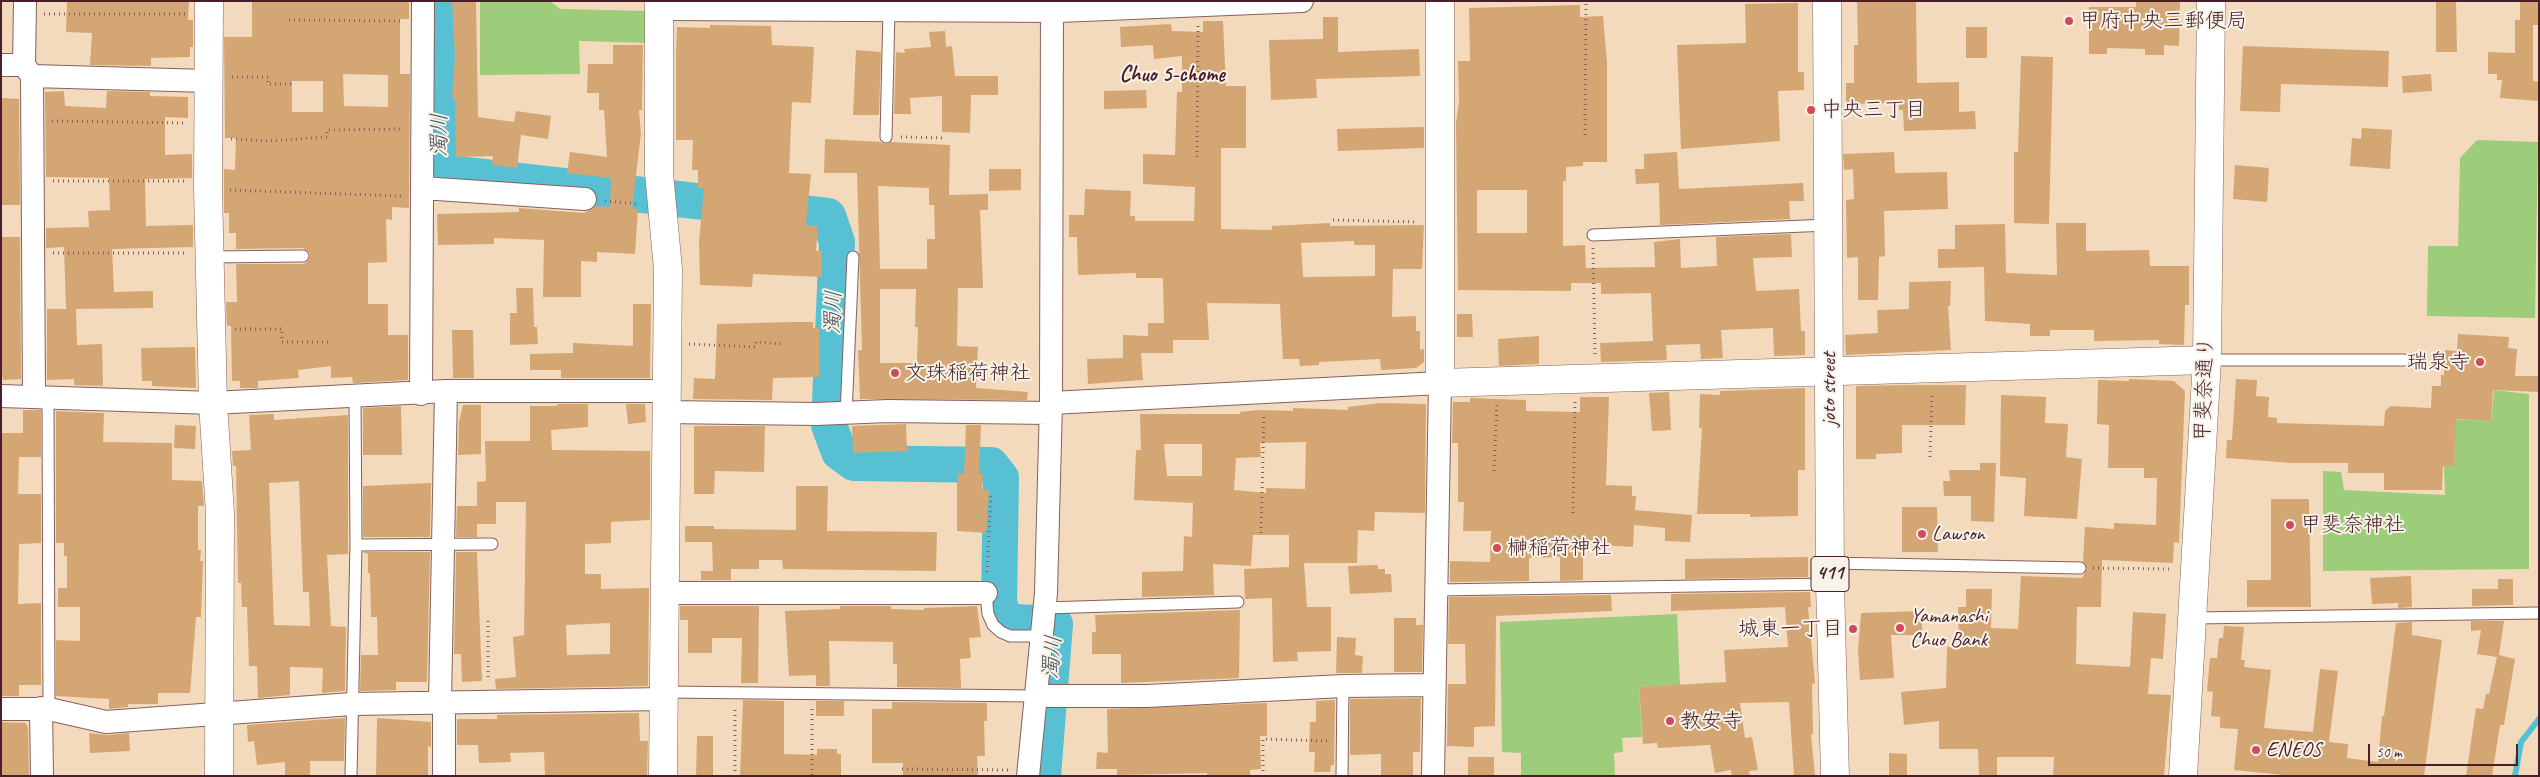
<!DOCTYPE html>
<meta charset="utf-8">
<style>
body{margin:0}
#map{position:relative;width:2540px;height:777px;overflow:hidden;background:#f4dabc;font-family:Caveat,sans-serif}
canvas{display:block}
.frame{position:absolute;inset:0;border:2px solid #4a1f2b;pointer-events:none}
.scale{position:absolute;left:2368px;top:744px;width:150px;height:22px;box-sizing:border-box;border:2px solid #4a1f2b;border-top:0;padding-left:6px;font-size:15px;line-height:18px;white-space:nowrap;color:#4a1f2b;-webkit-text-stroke:4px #f7f3e8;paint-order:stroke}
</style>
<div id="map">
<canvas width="2540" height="777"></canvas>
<div class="frame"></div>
<div class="scale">50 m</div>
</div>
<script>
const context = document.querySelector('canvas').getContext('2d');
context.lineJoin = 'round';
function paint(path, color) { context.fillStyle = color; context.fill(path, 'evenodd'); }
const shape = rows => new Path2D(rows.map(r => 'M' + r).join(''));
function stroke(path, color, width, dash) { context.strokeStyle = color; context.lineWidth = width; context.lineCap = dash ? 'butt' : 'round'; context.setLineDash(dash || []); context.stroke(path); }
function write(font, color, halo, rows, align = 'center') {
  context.font = font + ' Caveat,"Klee One",sans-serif'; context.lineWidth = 4; context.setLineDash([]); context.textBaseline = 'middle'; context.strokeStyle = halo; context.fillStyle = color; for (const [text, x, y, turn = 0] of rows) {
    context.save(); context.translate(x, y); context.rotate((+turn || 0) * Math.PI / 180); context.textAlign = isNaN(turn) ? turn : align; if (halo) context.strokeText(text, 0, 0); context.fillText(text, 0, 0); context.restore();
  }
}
paint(shape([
 [480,1,550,1,560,9,647,11,648,43,579,41,580,74,480,75],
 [2477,140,2538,142,2535,318,2427,316,2428,246,2458,246,2460,158],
 [2494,390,2529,394,2529,569,2323,571,2323,471,2341,472,2344,490,2445,495,2444,466,2454,466,2455,442,2451,419,2491,421],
 [1677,614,1680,685,1639,687,1642,737,1622,738,1623,752,1614,753,1615,776,1521,776,1521,753,1502,752,1500,622]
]), '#9dcc7b');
stroke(shape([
 [2515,776,2521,742,2539,719]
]), '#57c1d3', 6);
stroke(shape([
 [440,1,440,172,828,216,837,242,829,425,839,452,854,463,991,465,1001,478,999,603,1004,618,1014,622,1055,624,1043,776]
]), '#57c1d3', 36);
paint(shape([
 [67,1,189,1,188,20,193,20,193,47,190,47,190,57,151,58,151,66,90,65,92,33,66,32],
 [252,1,409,1,409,19,400,19,400,74,410,74,409,208,392,207,392,220,386,219,387,262,368,263,368,304,388,304,388,335,408,335,408,380,353,383,352,377,331,378,331,366,298,370,299,378,258,381,258,388,240,388,240,381,232,381,231,326,227,326,226,302,237,302,236,264,303,264,307,262,310,256,309,252,303,248,236,249,236,233,229,233,229,213,224,213,224,169,235,170,236,138,225,138,224,37,252,37],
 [343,74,388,75,388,107,344,106],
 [292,81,323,81,323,112,292,112],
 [452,1,476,1,478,117,514,122,516,111,551,116,548,139,521,135,517,168,492,165,493,156,456,157,455,98,452,98,455,57],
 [1857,1,1916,1,1917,83,1959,82,1959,112,1975,111,1976,129,1904,131,1903,110,1899,110,1899,103,1846,104,1846,83,1854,83,1854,45,1858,45],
 [2136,1,2180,1,2179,46,2164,45,2164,55,2145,55,2145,49,2107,48,2107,54,2089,54,2089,7,2136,7],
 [2436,1,2456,1,2457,52,2436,52],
 [2520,1,2539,1,2539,25,2533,25,2533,81,2539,82,2539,101,2500,98,2502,80,2497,80,2497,74,2488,74,2488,52,2515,53,2515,20,2520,20],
 [1798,3,1798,72,1804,72,1804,90,1778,91,1780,141,1681,149,1677,45,1746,43,1745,4],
 [1580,5,1580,17,1603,16,1607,62,1607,162,1583,162,1583,166,1566,167,1566,181,1563,181,1563,246,1585,245,1586,268,1655,267,1654,242,1680,239,1681,268,1717,266,1716,237,1791,234,1792,257,1753,258,1756,291,1799,289,1801,331,1805,331,1805,355,1774,356,1773,328,1721,330,1723,358,1701,359,1700,344,1666,345,1667,360,1601,362,1600,343,1653,341,1651,293,1601,294,1601,283,1571,283,1571,291,1458,290,1456,123,1459,101,1458,61,1470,61,1469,8],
 [1477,190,1527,190,1527,233,1477,233],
 [1323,17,1338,17,1338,52,1419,49,1420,76,1316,79,1317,98,1271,100,1269,40,1323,39],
 [1203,21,1223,21,1226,86,1246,86,1246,148,1221,148,1221,229,1272,230,1272,226,1330,223,1330,226,1424,225,1422,269,1393,269,1392,317,1416,316,1416,331,1420,331,1420,350,1424,349,1424,362,1416,368,1381,370,1380,359,1319,362,1319,365,1300,366,1299,359,1283,359,1280,304,1207,303,1209,340,1173,340,1173,353,1141,353,1143,380,1088,384,1087,359,1123,358,1123,335,1148,336,1148,323,1164,323,1163,278,1136,278,1136,273,1078,275,1077,237,1069,237,1069,215,1084,215,1085,189,1131,191,1130,216,1135,216,1135,221,1194,221,1195,187,1143,184,1143,154,1175,155,1177,92,1182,92,1182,56,1154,59,1153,45,1121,47,1120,27,1171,24,1172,31,1203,32],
 [1354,241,1354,245,1375,245,1375,276,1303,277,1301,243],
 [710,25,771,26,772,45,814,47,811,103,792,102,789,173,811,174,806,225,818,226,816,251,822,251,822,277,753,274,752,287,700,285,699,242,704,188,698,188,698,170,692,170,693,140,676,140,676,53,677,27,710,28],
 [1966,27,1987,27,1987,58,1966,58],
 [945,31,946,47,952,46,955,76,998,76,998,95,971,95,970,133,942,132,942,96,910,98,911,114,894,114,896,52,905,53,904,49,931,47,929,32],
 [613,45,643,45,642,110,639,110,641,134,632,208,638,209,635,254,597,252,597,262,581,261,581,297,543,297,544,240,494,238,494,244,438,245,437,214,519,212,519,208,584,213,596,206,610,207,611,178,567,173,570,152,607,157,604,110,599,110,599,93,587,93,588,64,613,64],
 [2243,46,2389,51,2388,87,2281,84,2280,112,2240,111],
 [856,50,881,52,879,115,853,115],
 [2021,56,2053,57,2049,224,2014,223,2014,152,2018,152],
 [2431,74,2432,91,2403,93,2402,76],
 [1146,90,1147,108,1104,109,1104,91],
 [64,91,65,106,106,108,107,91,150,92,150,96,188,97,188,118,165,117,165,155,192,154,192,178,145,179,146,226,193,225,193,247,112,249,114,292,153,291,153,308,76,309,77,345,102,344,103,386,74,385,74,379,47,380,47,309,66,309,64,247,46,248,46,228,89,227,88,211,110,210,109,178,46,177,45,92],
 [1,98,19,99,20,205,1,205],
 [1424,127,1424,148,1338,151,1337,129],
 [2362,128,2392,130,2390,169,2350,166,2352,138,2361,139],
 [825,139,880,142,885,144,891,142,950,145,949,195,988,194,988,210,980,210,983,288,958,288,957,346,978,347,976,388,1028,392,1027,400,860,399,858,350,862,350,857,173,824,173],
 [878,186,929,188,929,205,934,205,935,239,927,239,927,269,880,269],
 [880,289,916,289,915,327,918,327,917,363,880,363],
 [1677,152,1679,189,1803,183,1804,201,1789,201,1790,219,1660,225,1659,183,1636,184,1635,169,1644,169,1644,154],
 [1894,152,1895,173,1947,172,1948,209,1884,211,1885,256,1879,257,1878,300,1858,300,1858,257,1847,258,1846,200,1854,199,1853,169,1844,170,1843,154],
 [2235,165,2269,168,2267,202,2233,199],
 [989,169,1021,169,1021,190,989,191],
 [2056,223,2086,223,2086,251,2149,250,2150,266,2189,266,2189,305,2185,305,2184,345,2159,344,2159,340,2094,341,2094,330,2050,330,2050,336,2030,336,2030,324,1985,321,1984,267,1938,268,1938,249,1955,249,1955,225,2005,224,2006,273,2057,275],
 [1,237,20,237,21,379,3,380,1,369],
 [1951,281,1950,306,1948,306,1951,350,1846,355,1845,335,1878,333,1877,310,1909,309,1909,282],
 [516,288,533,288,534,327,537,327,538,344,510,345,510,313,517,313],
 [633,304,651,304,650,378,561,378,561,370,530,370,530,354,573,353,573,343,633,346],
 [1457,314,1472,314,1473,337,1457,337],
 [792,322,813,322,813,328,819,328,819,377,773,378,772,400,693,399,694,378,715,379,717,324],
 [452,330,473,330,474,378,453,378],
 [2458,334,2509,337,2508,348,2517,349,2515,376,2539,376,2539,392,2493,390,2491,421,2456,419,2454,466,2443,466,2442,490,2384,490,2384,473,2348,473,2348,463,2292,463,2226,458,2227,440,2232,440,2236,379,2257,380,2256,396,2269,397,2268,417,2277,418,2277,423,2384,426,2385,411,2391,406,2431,408,2432,386,2441,386,2441,375,2444,375,2445,350,2457,351],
 [1539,336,1539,364,1499,366,1498,339],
 [195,347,196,388,152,386,152,381,142,381,141,348],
 [2129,379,2174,381,2185,391,2179,543,2174,542,2173,563,2102,560,2101,607,2077,607,2076,664,2130,667,2133,612,2166,614,2163,659,2151,658,2148,694,2171,695,2164,776,2053,776,2054,757,1997,757,1997,776,1979,776,1978,749,1939,749,1939,721,1904,725,1901,692,1946,688,1947,647,1959,647,1958,607,1966,607,1966,589,1992,589,1991,628,2018,629,2021,576,2082,578,2087,569,2083,561,2085,527,2114,529,2114,523,2156,525,2157,478,2144,478,2144,468,2108,468,2109,425,2097,424,2098,380,2129,381],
 [1909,385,1966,385,1965,425,1902,425,1902,453,1876,454,1876,459,1856,459,1856,386],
 [1805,388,1805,470,1798,470,1798,516,1750,517,1750,514,1697,514,1702,428,1699,428,1700,394,1720,395,1720,391],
 [1669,392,1671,430,1652,431,1649,393],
 [2001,395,2046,397,2045,423,2068,424,2066,457,2082,459,2077,519,2024,516,2026,478,2000,476],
 [1580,397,1609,397,1606,485,1632,486,1632,496,1636,496,1635,510,1692,515,1690,542,1665,541,1665,528,1634,525,1633,547,1583,544,1583,580,1560,581,1560,557,1529,558,1529,581,1450,582,1450,561,1490,562,1491,531,1463,531,1464,502,1458,502,1458,443,1452,443,1453,402,1470,402,1470,398,1526,400,1526,411,1580,412],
 [1380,403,1426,404,1425,513,1375,512,1374,531,1358,530,1357,563,1304,563,1307,607,1331,607,1331,651,1297,652,1298,661,1273,662,1272,598,1245,599,1244,569,1289,567,1289,535,1253,535,1251,566,1213,564,1214,595,1142,597,1142,572,1183,571,1184,536,1192,537,1193,503,1134,500,1136,450,1141,450,1140,414,1240,414,1240,412,1258,410,1293,411,1293,408,1348,410,1348,407],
 [1306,442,1305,489,1266,488,1266,493,1234,490,1236,458,1261,457,1260,443],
 [1164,444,1202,444,1202,476,1167,476],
 [557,404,588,404,588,427,551,430,552,450,650,451,650,520,611,522,611,543,585,544,585,574,601,574,601,589,649,588,648,686,496,689,495,679,516,677,513,637,524,635,526,502,496,502,496,524,477,524,477,537,456,537,457,506,477,506,477,482,486,481,485,441,530,441,530,406,557,406],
 [610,623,610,654,567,655,566,625],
 [626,404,645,404,646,422,628,424],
 [463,405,481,405,481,454,458,455,459,422],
 [401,406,402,455,363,455,363,408],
 [23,410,41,410,41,457,19,457,18,494,41,494,41,543,19,544,18,604,41,603,41,685,19,685,19,696,1,696,1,433,23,433],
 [56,411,104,413,103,442,172,443,172,480,202,481,204,506,198,506,198,550,201,550,200,561,203,561,201,617,196,617,190,693,158,693,158,704,128,704,128,707,109,709,109,699,56,696,56,640,80,641,80,607,58,607,58,588,67,588,67,556,64,556,64,543,56,543],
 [274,414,274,420,348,415,348,554,327,555,331,626,346,627,345,691,322,693,323,668,290,667,290,695,258,698,257,666,249,666,247,607,242,607,241,583,238,583,236,466,233,466,232,451,251,450,249,415],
 [299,481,303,592,309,592,310,626,274,625,269,483],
 [906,424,907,451,853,453,852,426],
 [175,425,196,426,195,449,174,448],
 [966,425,981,425,979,474,983,474,982,489,989,490,986,533,957,531,957,473,964,474],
 [694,426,765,426,764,472,715,471,714,494,694,494],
 [1980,463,1996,463,1994,522,1971,521,1971,496,1944,496,1943,481,1950,481,1949,470,1980,470],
 [431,483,430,537,363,537,363,486],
 [796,486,828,486,827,531,937,532,936,571,783,569,782,560,759,560,759,569,731,569,731,580,701,580,701,571,713,571,712,542,685,542,685,526,714,526,714,529,796,530],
 [2271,499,2309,499,2311,607,2247,607,2247,580,2271,580],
 [1902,507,1937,507,1938,552,1902,552],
 [363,552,430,552,427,682,396,682,396,690,360,691,361,655,378,655,377,617,371,617,370,573,368,573,368,554],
 [456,552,477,552,482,681,462,682,461,654,454,654],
 [1808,557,1808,577,1685,579,1685,559],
 [1378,565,1378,569,1385,569,1385,574,1391,574,1392,592,1350,594,1348,566],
 [2411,576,2412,607,2398,608,2398,603,2372,604,2370,578],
 [2498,579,2513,579,2513,605,2472,606,2472,589,2498,589],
 [1810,592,1811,607,1808,607,1815,683,1812,684,1813,734,1811,734,1815,776,1794,776,1789,702,1740,703,1745,738,1752,737,1758,770,1749,771,1750,776,1732,776,1731,770,1715,773,1710,745,1658,748,1657,743,1643,744,1639,687,1726,682,1724,650,1788,647,1785,607,1671,611,1671,594],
 [1611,595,1612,611,1496,616,1495,726,1474,727,1474,747,1447,746,1448,684,1466,684,1465,644,1448,644,1449,597],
 [680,606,759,606,758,683,741,683,742,638,712,638,712,653,688,653,688,620,680,620],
 [840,606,891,606,891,609,924,610,924,608,977,606,981,637,969,638,971,658,960,659,961,688,897,687,897,664,893,664,893,642,829,641,830,686,816,686,816,675,789,676,785,611,840,609],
 [1240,610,1239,678,1121,683,1121,654,1092,654,1092,632,1096,632,1095,615],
 [1922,611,1922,635,1891,635,1894,678,1860,680,1858,650,1861,613],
 [1394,618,1416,618,1416,625,1423,625,1422,672,1394,672],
 [2471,621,2504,621,2499,655,2515,659,2504,725,2500,725,2492,776,2466,776,2476,708,2483,709,2486,694,2489,694,2497,657,2477,654,2481,630,2471,631],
 [2412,622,2412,635,2442,640,2424,776,2293,776,2234,770,2238,729,2220,728,2220,717,2211,716,2213,692,2207,691,2210,658,2217,658,2219,638,2223,638,2224,626,2244,627,2241,660,2245,660,2244,667,2271,670,2264,728,2313,732,2320,669,2338,671,2329,742,2348,744,2347,758,2378,762,2382,716,2384,716,2396,623],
 [1337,637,1356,638,1355,655,1363,656,1362,673,1336,673],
 [1421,698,1420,752,1413,752,1413,776,1381,776,1381,754,1350,755,1350,699],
 [743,700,784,701,784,754,817,755,817,749,837,749,837,754,841,754,841,776,740,776],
 [1335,700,1334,765,1331,765,1330,772,1314,772,1315,752,1309,752,1310,722,1316,722,1316,701],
 [816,701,844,701,844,716,816,716],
 [892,702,987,703,987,721,984,721,985,756,977,756,978,776,903,776,903,763,872,763,872,709,892,709],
 [1267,703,1267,736,1260,736,1261,769,1250,770,1250,775,1207,775,1207,773,1117,775,1117,769,1096,769,1097,752,1108,753,1107,709],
 [639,713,640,741,648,741,647,776,545,775,544,752,510,753,511,762,479,763,478,745,457,745,457,719,497,719,497,715],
 [345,718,344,761,310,761,310,776,285,776,285,762,257,765,254,741,248,742,247,725],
 [377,718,431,722,431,747,428,746,428,776,376,776],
 [1,722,26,723,28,728,29,775,1,775],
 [89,733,107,735,129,733,130,751,90,753],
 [697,736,713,736,713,776,696,776],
 [1889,753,1907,754,1907,776,1889,776],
 [1468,757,1494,757,1494,776,1468,776]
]), '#d4a674');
const lane = shape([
 [886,137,889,10],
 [1593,235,1828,225],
 [210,257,303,256],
 [2207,360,2404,360],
 [48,397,49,709],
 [846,414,853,257],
 [356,545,492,544],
 [1830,563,2080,568],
 [1436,590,1830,584],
 [986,593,988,614,993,625,1001,632,1010,636,1042,636],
 [1045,608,1238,602],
 [2194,618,2539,613],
 [665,692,1035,696],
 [351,776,356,545,355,397],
 [1342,776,1343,686]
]);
const street = shape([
 [25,1,24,65,32,76,34,396],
 [659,9,1059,11,1302,1],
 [1,65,24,65],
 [32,76,208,81],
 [422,188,585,199],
 [421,394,423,1],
 [1,396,213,403,446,391,665,391],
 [1051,403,1440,383,1433,776],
 [665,412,816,414,888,411,1050,413],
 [665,593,986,593],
 [1035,696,1147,696,1343,686,1433,685],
 [440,702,446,391],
 [41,708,42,776],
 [1,709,49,709,106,722,352,704,665,699],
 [444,776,444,702],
 [1028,776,1046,593,1051,403,1052,1]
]);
const secondary = shape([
 [209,1,208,189,213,403,220,513,219,776],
 [659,1,659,173,668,269,663,776],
 [1440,1,1440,383,2207,360],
 [2183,776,2207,360,2211,1]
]);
const highway = shape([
 [1827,1,1830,584,1835,776]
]);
stroke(lane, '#86605e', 13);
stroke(street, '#86605e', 24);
stroke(secondary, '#86605e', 29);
stroke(highway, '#86605e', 29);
stroke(shape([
 [44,14,186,14],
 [289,20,402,21],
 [232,77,268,77,268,84,293,84],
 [52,121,186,123],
 [1585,135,1586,1],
 [901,137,945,138],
 [231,139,268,141,327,137,327,130,402,129],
 [1197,157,1198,26],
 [53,181,185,181],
 [230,190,401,196],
 [605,201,639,204],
 [1333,220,1417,222],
 [1593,248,1595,355],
 [53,253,187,253],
 [235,329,282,329,282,342,328,342],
 [689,344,755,347,756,342,783,344],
 [1930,457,1932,392],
 [1494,471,1497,404],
 [1573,513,1575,402],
 [1261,533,1264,413],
 [2093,568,2172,569],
 [987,572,991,493],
 [488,621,488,681],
 [812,709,812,776],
 [902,769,1009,770],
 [735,776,735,706],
 [1263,776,1263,739,1327,741]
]), '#86605e', 3, [1, 4]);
stroke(lane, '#fff', 11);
stroke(street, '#fff', 22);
stroke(secondary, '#fff', 28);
stroke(highway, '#fff', 28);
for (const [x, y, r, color] of [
 [2069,21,5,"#d1495b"],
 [1811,110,5,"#d1495b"],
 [2480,362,5,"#d1495b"],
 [895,373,5,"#d1495b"],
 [2290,525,5,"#d1495b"],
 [1922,534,5,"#d1495b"],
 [1497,548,5,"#d1495b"],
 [1900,628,5,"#d1495b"],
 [1853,629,5,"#d1495b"],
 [1670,721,5,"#d1495b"],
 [2256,750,5,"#d1495b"]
]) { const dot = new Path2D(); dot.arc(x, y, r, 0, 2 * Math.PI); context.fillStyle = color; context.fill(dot); stroke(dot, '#f7f3e8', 2); }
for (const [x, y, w] of [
 [1830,574,38]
]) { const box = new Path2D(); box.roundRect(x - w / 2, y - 17.5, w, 35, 4); context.fillStyle = '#f7f3e8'; context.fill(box); stroke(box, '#4a1f2b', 1); }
write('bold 20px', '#4a1f2b', null, [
 ["411",1830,574]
]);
write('21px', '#4a1f2b', '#f7f3e8', [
 ["甲府中央三郵便局",2079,21],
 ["中央三丁目",1821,110],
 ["瑞泉寺",2470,362,"right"],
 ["文珠稲荷神社",905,373],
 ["甲斐奈神社",2300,525],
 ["Lawson",1932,534],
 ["榊稲荷神社",1507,548],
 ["Yamanashi",1910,616],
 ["Chuo Bank",1910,640],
 ["城東一丁目",1843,629,"right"],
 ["教安寺",1680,721],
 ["ENEOS",2266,750]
], 'left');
write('21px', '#4a1f2b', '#f7f3e8', [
 ["joto street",1829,389,-90],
 ["甲斐奈通り",2205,389,-88]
]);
write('bold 22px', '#4a1f2b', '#f7f3e8', [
 ["Chuo 5-chome",1172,75]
]);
write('italic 22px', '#4e505d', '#f7f3e8', [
 ["濁川",440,135,-90],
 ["濁川",834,312,-88],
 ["濁川",1053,657,-85]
]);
</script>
